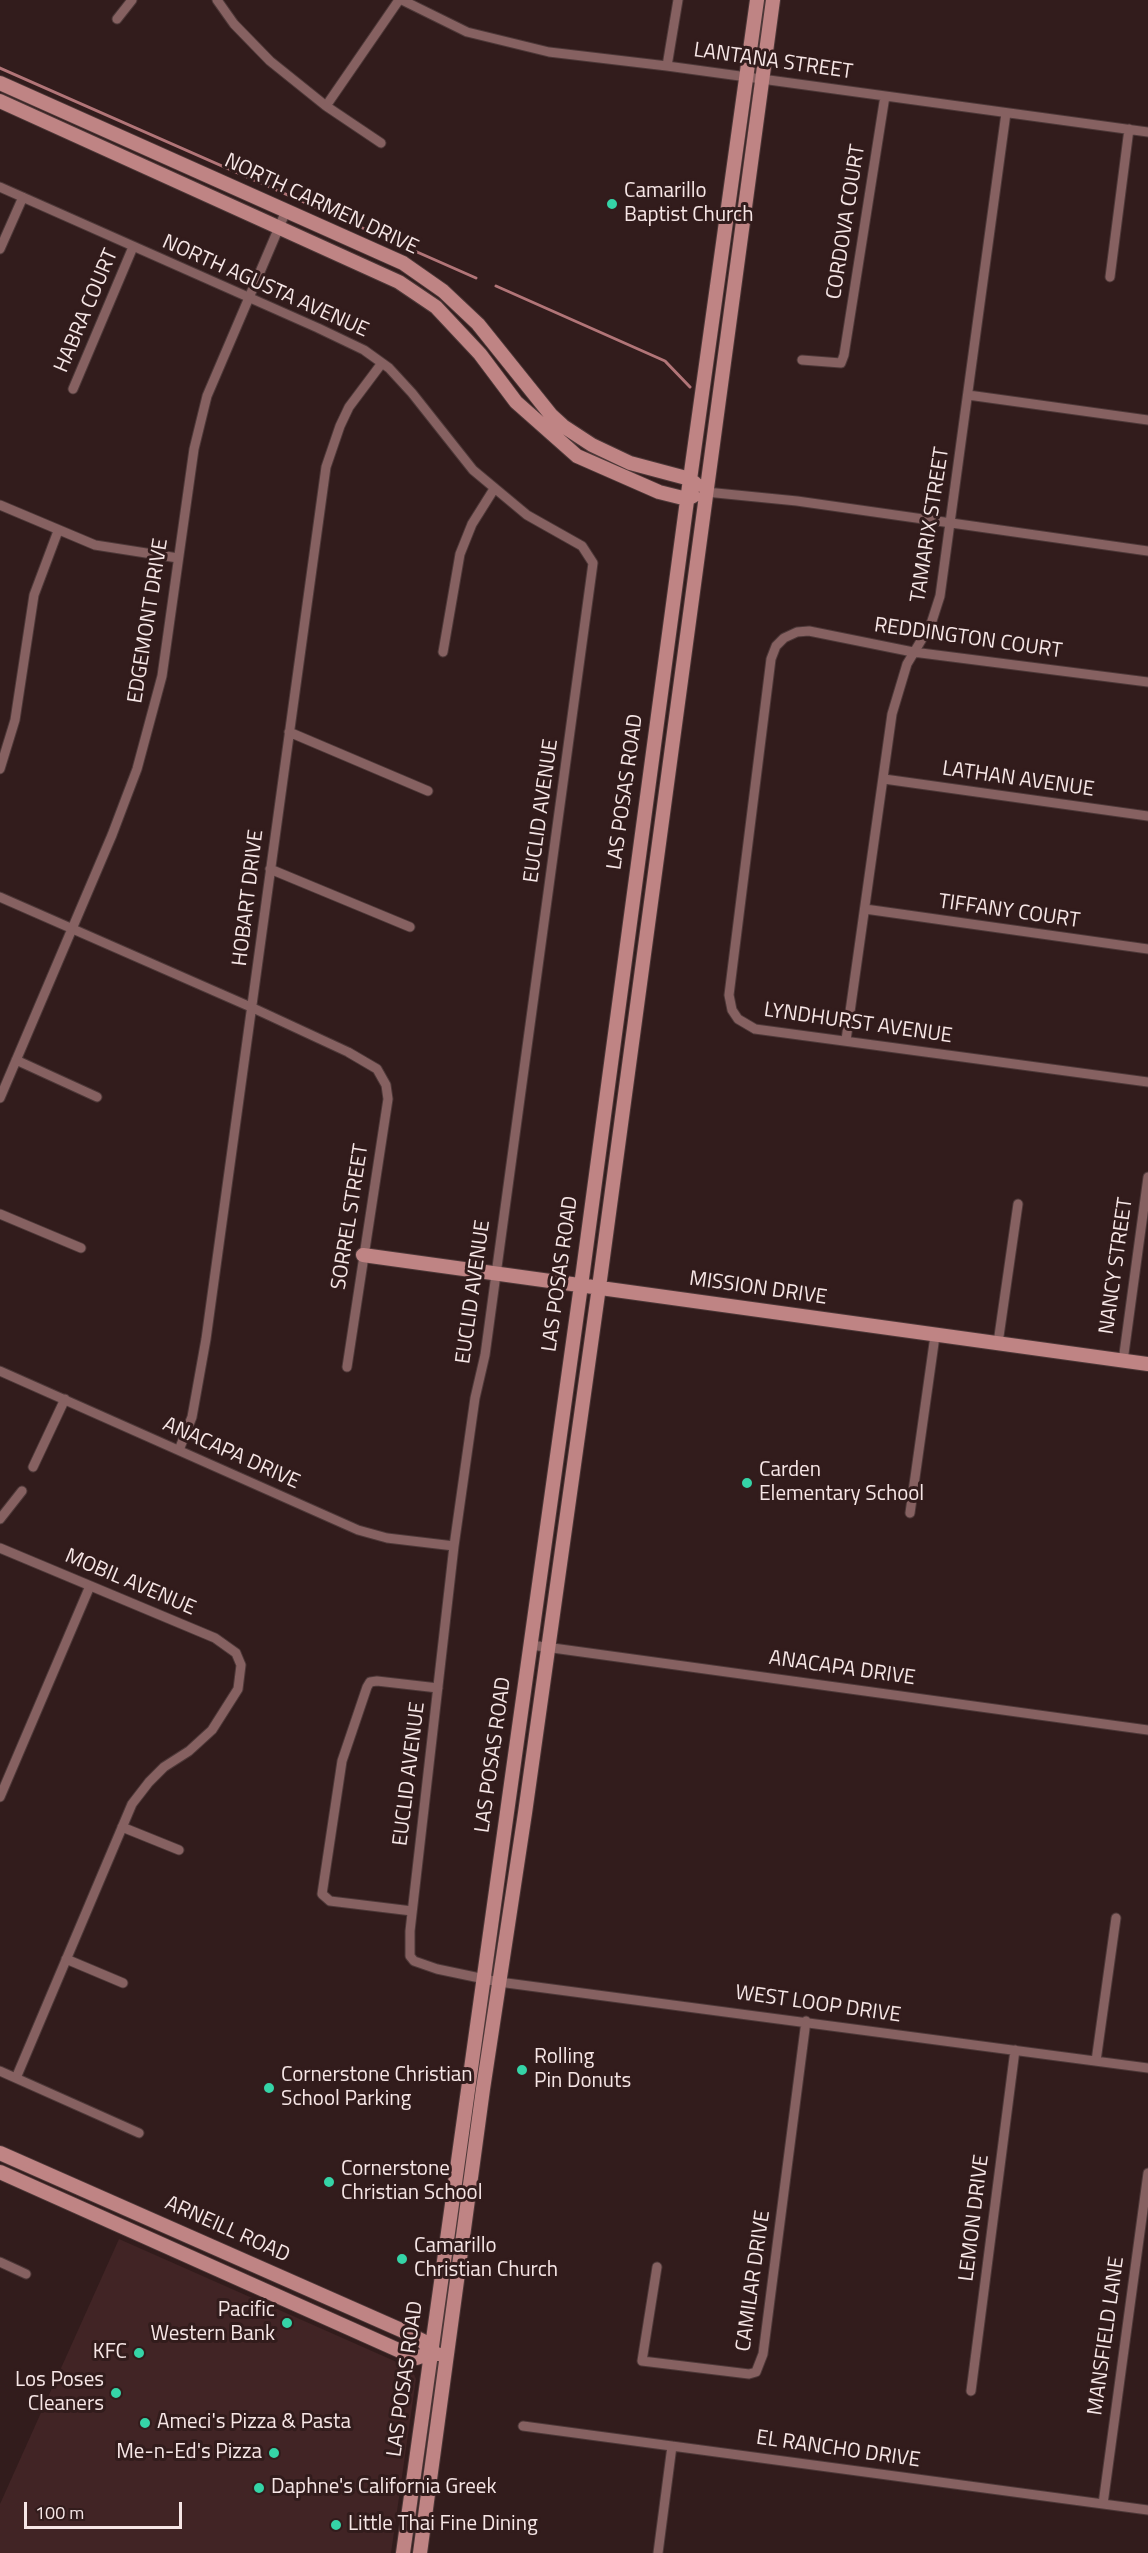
<!DOCTYPE html>
<style>
body{margin:0}
#map{position:relative;width:1148px;height:2553px;overflow:hidden;background:#321c1c;font-family:"Titillium Web",sans-serif}
canvas{display:block}
.scale{position:absolute;left:24px;top:2502px;width:158px;height:27px;box-sizing:border-box;border:3px solid #f6e6e6;border-top:0;padding-left:8px;font-size:18px;line-height:21px;white-space:nowrap;color:#f6e6e6;-webkit-text-stroke:4px #321c1c;paint-order:stroke}
</style>
<div id="map">
<canvas width="1148" height="2553"></canvas>
<div class="scale">100 m</div>
</div>
<script>
const context = document.querySelector('canvas').getContext('2d');
context.lineJoin = 'round';
function paint(path, color) { context.fillStyle = color; context.fill(path, 'evenodd'); }
const shape = rows => new Path2D(rows.map(r => 'M' + r).join(''));
function stroke(path, color, width, dash) { context.strokeStyle = color; context.lineWidth = width; context.lineCap = dash ? 'butt' : 'round'; context.setLineDash(dash || []); context.stroke(path); }
function write(font, color, halo, rows, align = 'center') {
  context.font = font + ' "Titillium Web",sans-serif'; context.lineWidth = 6; context.setLineDash([]); context.textBaseline = 'middle'; context.strokeStyle = halo; context.fillStyle = color; for (const [text, x, y, turn = 0] of rows) {
    context.save(); context.translate(x, y); context.rotate((+turn || 0) * Math.PI / 180); context.textAlign = isNaN(turn) ? turn : align; if (halo) context.strokeText(text, 0, 0); context.fillText(text, 0, 0); context.restore();
  }
}
paint(shape([
 [119,2239,408,2367,413,2372,416,2379,391,2553,0,2553,0,2504]
]), '#412425');
stroke(shape([
 [0,68,476,278],
 [496,286,665,361,690,387]
]), '#b27578', 3);
const street = shape([
 [217,0,234,24,270,61,326,106,381,143],
 [402,0,467,32,549,52,667,66,1148,132],
 [117,19,132,0],
 [667,66,678,0],
 [326,106,399,0],
 [0,187,318,328,364,350,389,368,412,393,473,470,527,515,582,546,593,563,485,1355,475,1398,454,1546,410,1931,410,1956,414,1961,437,1969,499,1982,1148,2068],
 [0,249,23,197],
 [1110,277,1129,129],
 [802,360,841,363,844,355,885,96],
 [73,389,133,247],
 [968,395,1148,420],
 [706,492,797,501,1148,551],
 [0,505,95,545,178,558],
 [443,652,460,554,472,524,494,489],
 [1148,682,913,652,809,631,797,632,784,638,776,646,771,659,729,995,732,1010,738,1019,755,1029,1148,1082],
 [289,732,428,791],
 [0,769,15,720,34,595,58,531],
 [884,779,1148,816],
 [270,869,410,927],
 [0,897,253,1008,348,1052,377,1069,386,1085,388,1099,347,1367],
 [865,909,1148,949],
 [846,1040,892,714,907,664,931,624,940,596,1006,113],
 [16,1060,97,1097],
 [0,1098,112,835,137,769,162,676,194,449,207,396,286,211],
 [0,1214,81,1248],
 [998,1343,1018,1204],
 [1123,1361,1148,1177],
 [0,1371,358,1530,387,1538,454,1546],
 [179,1450,192,1417,206,1339,326,467,340,426,349,407,382,363],
 [33,1467,65,1399],
 [910,1513,935,1336],
 [0,1519,22,1491],
 [0,1548,215,1638,236,1653,241,1665,238,1689,212,1730,189,1751,164,1767,149,1782,132,1804,16,2078],
 [531,1645,1148,1730],
 [0,1797,90,1586],
 [122,1827,179,1850],
 [412,1911,330,1901,322,1894,342,1761,367,1687,370,1682,377,1681,438,1688],
 [66,1959,123,1983],
 [1096,2061,1116,1918],
 [0,2071,139,2133],
 [0,2262,26,2274],
 [657,2267,642,2361,749,2374,756,2372,763,2354,806,2021],
 [971,2391,1015,2050],
 [523,2426,1148,2510],
 [1103,2504,1148,2173],
 [658,2553,672,2446]
]);
const secondary = shape([
 [0,83,403,263,443,291,478,324,551,415,563,426,592,445,630,463,690,479,697,485],
 [0,101,399,282,436,307,480,354,516,402,577,456,659,492,687,499,693,496],
 [363,1255,1148,1364],
 [0,2153,401,2330,423,2341,431,2353],
 [0,2172,416,2358,431,2353,437,2354],
 [403,2553,583,1271,686,508,757,0],
 [420,2553,483,2089,525,1813,599,1287,773,0]
]);
stroke(street, '#4d3838', 11);
stroke(secondary, '#4d3838', 16);
stroke(street, '#866161', 9);
stroke(secondary, '#bf8484', 14);
for (const [x, y, r, color] of [
 [612,204,6,"#35d4a7"],
 [747,1483,6,"#35d4a7"],
 [522,2070,6,"#35d4a7"],
 [269,2088,6,"#35d4a7"],
 [329,2182,6,"#35d4a7"],
 [402,2259,6,"#35d4a7"],
 [287,2323,6,"#35d4a7"],
 [139,2353,6,"#35d4a7"],
 [116,2393,6,"#35d4a7"],
 [145,2423,6,"#35d4a7"],
 [274,2453,6,"#35d4a7"],
 [259,2488,6,"#35d4a7"],
 [336,2525,6,"#35d4a7"]
]) { const dot = new Path2D(); dot.arc(x, y, r, 0, 2 * Math.PI); context.fillStyle = color; context.fill(dot); stroke(dot, '#321c1c', 2); }
write('21px', '#f6e6e6', '#321c1c', [
 ["LANTANA STREET",773,62,8],
 ["NORTH CARMEN DRIVE",321,205,25],
 ["CORDOVA COURT",847,222,-81],
 ["NORTH AGUSTA AVENUE",265,287,24],
 ["HABRA COURT",87,311,-67],
 ["TAMARIX STREET",931,525,-81],
 ["EDGEMONT DRIVE",149,621,-81],
 ["REDDINGTON COURT",968,639,8],
 ["LATHAN AVENUE",1018,780,8],
 ["LAS POSAS ROAD",626,792,-82],
 ["EUCLID AVENUE",542,811,-82],
 ["HOBART DRIVE",249,898,-83],
 ["TIFFANY COURT",1009,912,8],
 ["LYNDHURST AVENUE",858,1024,8],
 ["SORREL STREET",351,1217,-81],
 ["NANCY STREET",1117,1266,-82],
 ["LAS POSAS ROAD",561,1274,-82],
 ["MISSION DRIVE",758,1289,8],
 ["EUCLID AVENUE",474,1292,-82],
 ["ANACAPA DRIVE",231,1454,24],
 ["MOBIL AVENUE",130,1583,23],
 ["ANACAPA DRIVE",842,1669,8],
 ["LAS POSAS ROAD",494,1755,-82],
 ["EUCLID AVENUE",410,1774,-83],
 ["WEST LOOP DRIVE",818,2005,8],
 ["LEMON DRIVE",975,2218,-83],
 ["ARNEILL ROAD",227,2230,24],
 ["CAMILAR DRIVE",754,2281,-82],
 ["MANSFIELD LANE",1107,2336,-82],
 ["LAS POSAS ROAD",406,2379,-82],
 ["EL RANCHO DRIVE",838,2450,8]
]);
write('21px', '#f6e6e6', '#321c1c', [
 ["Camarillo",624,192],
 ["Baptist Church",624,216],
 ["Carden",759,1471],
 ["Elementary School",759,1495],
 ["Rolling",534,2058],
 ["Pin Donuts",534,2082],
 ["Cornerstone Christian",281,2076],
 ["School Parking",281,2100],
 ["Cornerstone",341,2170],
 ["Christian School",341,2194],
 ["Camarillo",414,2247],
 ["Christian Church",414,2271],
 ["Pacific",275,2311,"right"],
 ["Western Bank",275,2335,"right"],
 ["KFC",127,2353,"right"],
 ["Los Poses",104,2381,"right"],
 ["Cleaners",104,2405,"right"],
 ["Ameci's Pizza & Pasta",157,2423],
 ["Me-n-Ed's Pizza",262,2453,"right"],
 ["Daphne's California Greek",271,2488],
 ["Little Thai Fine Dining",348,2525]
], 'left');
</script>
